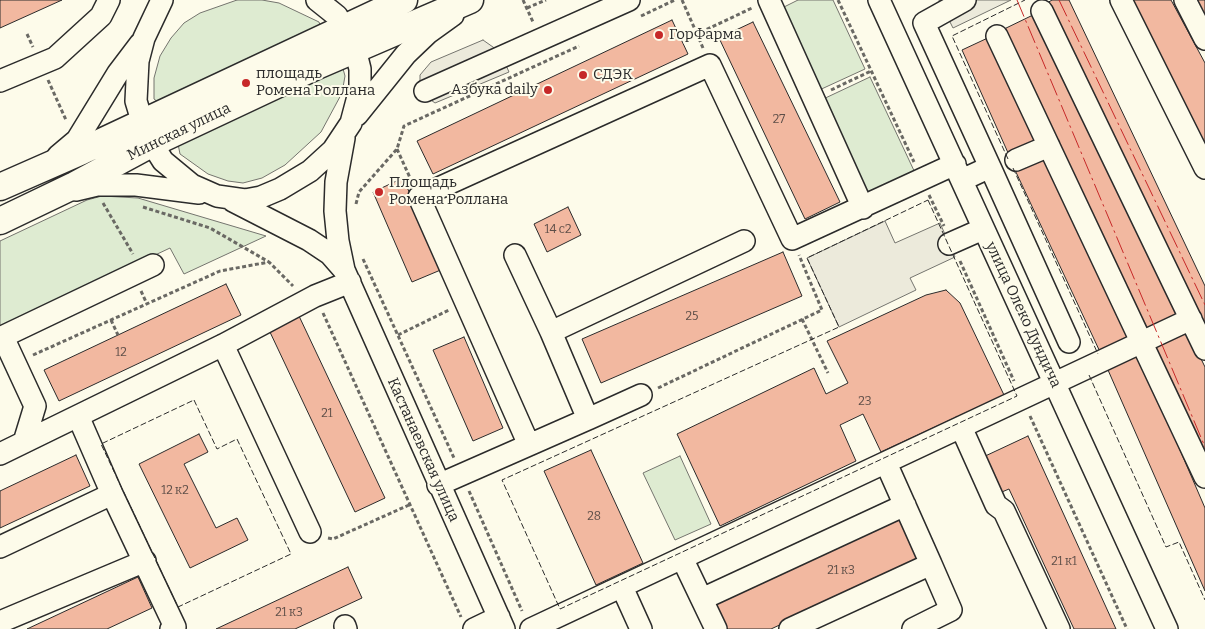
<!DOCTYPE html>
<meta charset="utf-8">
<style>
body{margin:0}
canvas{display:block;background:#fdfbea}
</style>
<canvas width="1205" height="629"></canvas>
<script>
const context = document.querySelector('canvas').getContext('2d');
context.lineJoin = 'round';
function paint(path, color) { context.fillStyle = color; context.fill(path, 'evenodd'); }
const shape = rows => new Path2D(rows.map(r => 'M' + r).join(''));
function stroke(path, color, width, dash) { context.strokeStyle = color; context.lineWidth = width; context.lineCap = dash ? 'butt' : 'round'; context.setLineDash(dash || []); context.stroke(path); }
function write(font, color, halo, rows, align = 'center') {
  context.font = font + ' Bitter,serif'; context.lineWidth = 4; context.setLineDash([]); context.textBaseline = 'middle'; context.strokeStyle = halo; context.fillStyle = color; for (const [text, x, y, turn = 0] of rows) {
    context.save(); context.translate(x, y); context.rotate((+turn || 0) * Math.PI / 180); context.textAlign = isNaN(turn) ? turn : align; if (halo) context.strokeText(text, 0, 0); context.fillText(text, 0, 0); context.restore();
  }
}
const green = shape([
 [237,0,262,0,279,3,319,22,320,25,158,102,154,99,154,78,160,56,171,38,184,23,200,13,237,0],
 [798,0,833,0,865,69,815,92,778,10,798,0],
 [342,65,345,76,342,93,321,132,285,165,262,178,243,183,228,181,208,174,180,154,178,144,342,65],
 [870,77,917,177,866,202,819,101,870,77],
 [102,196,138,198,266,236,184,274,170,248,0,328,0,241,87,200,102,196],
 [680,456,711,524,675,540,643,473,680,456]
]);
paint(green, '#deebd1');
stroke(green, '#74746e', 1);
const parking = shape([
 [939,0,1011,0,953,28,939,0],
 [483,40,500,52,509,72,435,103,420,92,420,75,431,62,483,40],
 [885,221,895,243,940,223,955,257,910,278,916,290,839,327,807,258,885,221]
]);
paint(parking, '#eceadb');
stroke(parking, '#74746e', 1);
const building = shape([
 [0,0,62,0,0,28,0,0],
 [1052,0,1069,0,1205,286,1205,333,1047,3,1052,0],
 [1128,0,1171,0,1205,63,1205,143,1128,0],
 [1194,0,1205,0,1205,21,1194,0],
 [1033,15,1178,317,1144,333,1000,31,1033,15],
 [672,20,688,54,433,174,417,141,672,20],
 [753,22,840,202,805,219,719,38,753,22],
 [992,36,1039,141,1009,155,962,50,992,36],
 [1047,155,1133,338,1101,354,1015,170,1047,155],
 [403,178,443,269,412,282,373,192,403,178],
 [568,207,581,235,547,252,534,224,568,207],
 [783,252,802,296,601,383,582,339,783,252],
 [226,284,241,315,59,401,44,370,226,284],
 [946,290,960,303,1004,395,881,452,863,414,840,425,856,461,720,526,677,434,814,368,826,394,848,383,827,341,926,295,946,290],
 [299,316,385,498,355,512,269,330,299,316],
 [1187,330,1205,367,1205,456,1153,347,1187,330],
 [464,337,503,428,473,441,433,350,464,337],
 [1139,355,1205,508,1205,591,1108,370,1139,355],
 [199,434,208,452,184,464,216,528,237,518,248,540,190,568,139,464,199,434],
 [1028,436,1116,629,1074,629,1009,489,997,494,981,458,1028,436],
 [591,450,643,563,596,585,544,471,591,450],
 [76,455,90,486,0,528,0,491,76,455],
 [899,518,919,560,771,629,725,629,713,604,899,518],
 [348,567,362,598,295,629,216,629,348,567],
 [138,577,152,608,107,629,27,629,138,577]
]);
paint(building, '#f2b8a0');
stroke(building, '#2b2b2b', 1);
const minor = shape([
 [162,0,144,38,138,61,136,101,146,134,163,161,192,185,217,196,245,200,261,197,280,189,310,171,333,150,351,123,360,89,360,69,355,49,337,16,317,0],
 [769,0,863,208],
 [879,0,1167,629],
 [1121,0,1205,168],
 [1185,0,1205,39],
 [1042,11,1205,349],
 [997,36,1205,477],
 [0,81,55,58,101,16,109,0],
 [425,91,629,0],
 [357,115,406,54,428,33,453,15],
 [344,138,336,182,335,211,338,241,344,270,504,629],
 [58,156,77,140,118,73,140,44],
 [1016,160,1049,146],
 [990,167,1069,342],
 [962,180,990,167,924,23,965,0],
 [76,190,97,185,136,185,199,193],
 [233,201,309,240,330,254,344,270],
 [949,244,983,229],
 [515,255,551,332],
 [3,337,35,406,24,442],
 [0,338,153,265],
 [223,345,310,532],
 [78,416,112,494,175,627,171,629],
 [588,419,641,395],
 [961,427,996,505,1004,511,1059,629],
 [529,445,588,419,551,332,744,241],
 [0,454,223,345,315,296,350,282],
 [438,485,529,445,419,197,710,65,792,239,955,164],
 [0,547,112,494],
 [682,558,716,629],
 [622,587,641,629],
 [702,599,905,505],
 [0,622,145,561],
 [345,626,346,629],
 [474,629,499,617],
 [531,629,1191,319],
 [790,629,931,564,886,463],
 [913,629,951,610,931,564]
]);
const major = shape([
 [0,187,82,151,404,0],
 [0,221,75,185,151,144,319,65,470,0]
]);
stroke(minor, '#2b2b2b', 24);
stroke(major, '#2b2b2b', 29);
stroke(shape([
 [523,0,533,22],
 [682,0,697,34],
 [838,0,914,162],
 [527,8,546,0],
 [641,16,675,0],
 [27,34,33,47],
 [703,48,697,34,752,8],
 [48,80,66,120],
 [831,90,871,71],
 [397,149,411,180],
 [929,195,944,226],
 [103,203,133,254],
 [356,204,359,192,397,149,404,126,579,46],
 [143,207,210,228,269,262],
 [363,259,454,458],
 [960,261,1014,381],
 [141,291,147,304],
 [323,313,461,617],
 [802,319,828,373],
 [111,320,118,335],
 [398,335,449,310],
 [33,355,220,271,269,262,293,286],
 [658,388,822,310,799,255],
 [1030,416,1127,629],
 [469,491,522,611],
 [328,538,333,539,409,505]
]), '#6a6964', 3, [4, 2.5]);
stroke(minor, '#fdfbea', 21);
stroke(major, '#fdfbea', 26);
stroke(shape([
 [1008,159,952,36,1025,0],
 [1013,168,1098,354],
 [928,200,1017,396,560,609,502,480,839,327,807,258,928,200],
 [1089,375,1166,547,1179,542,1205,600],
 [194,400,217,449,237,439,291,554,178,607,101,444,194,400]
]), '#2b2b2b', 1, [6, 2.5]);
stroke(shape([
 [1017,0,1205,447],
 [1059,0,1205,305]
]), '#c62828', 1, [18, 4, 2.5, 4]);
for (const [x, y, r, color] of [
 [659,35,5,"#c62828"],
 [583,75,5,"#c62828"],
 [246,83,5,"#c62828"],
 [548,90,5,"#c62828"],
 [379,192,5,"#c62828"]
]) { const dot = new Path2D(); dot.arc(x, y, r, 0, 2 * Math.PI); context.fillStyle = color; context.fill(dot); stroke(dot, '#fdfbea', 2); }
write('12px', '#5d4e48', null, [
 ["27",779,120],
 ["14 с2",558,230],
 ["25",692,317],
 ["12",121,353],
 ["23",865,402],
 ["21",327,414],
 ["12 к2",175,491],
 ["28",594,517],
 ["21 к1",1064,562],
 ["21 к3",841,571],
 ["21 к3",289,613]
]);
write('15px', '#2b2b2b', '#fdfbea', [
 ["ГорФарма",669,35],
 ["площадь",256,74],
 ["Ромена Роллана",256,91],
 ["СДЭК",593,75],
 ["Азбука daily",538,90,"right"],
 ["Площадь",389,183],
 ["Ромена Роллана",389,200]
], 'left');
write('15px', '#2b2b2b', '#fdfbea', [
 ["Минская улица",179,132,-26],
 ["улица Олеко Дундича",1023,315,65],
 ["Кастанаевская улица",423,450,66]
]);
</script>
